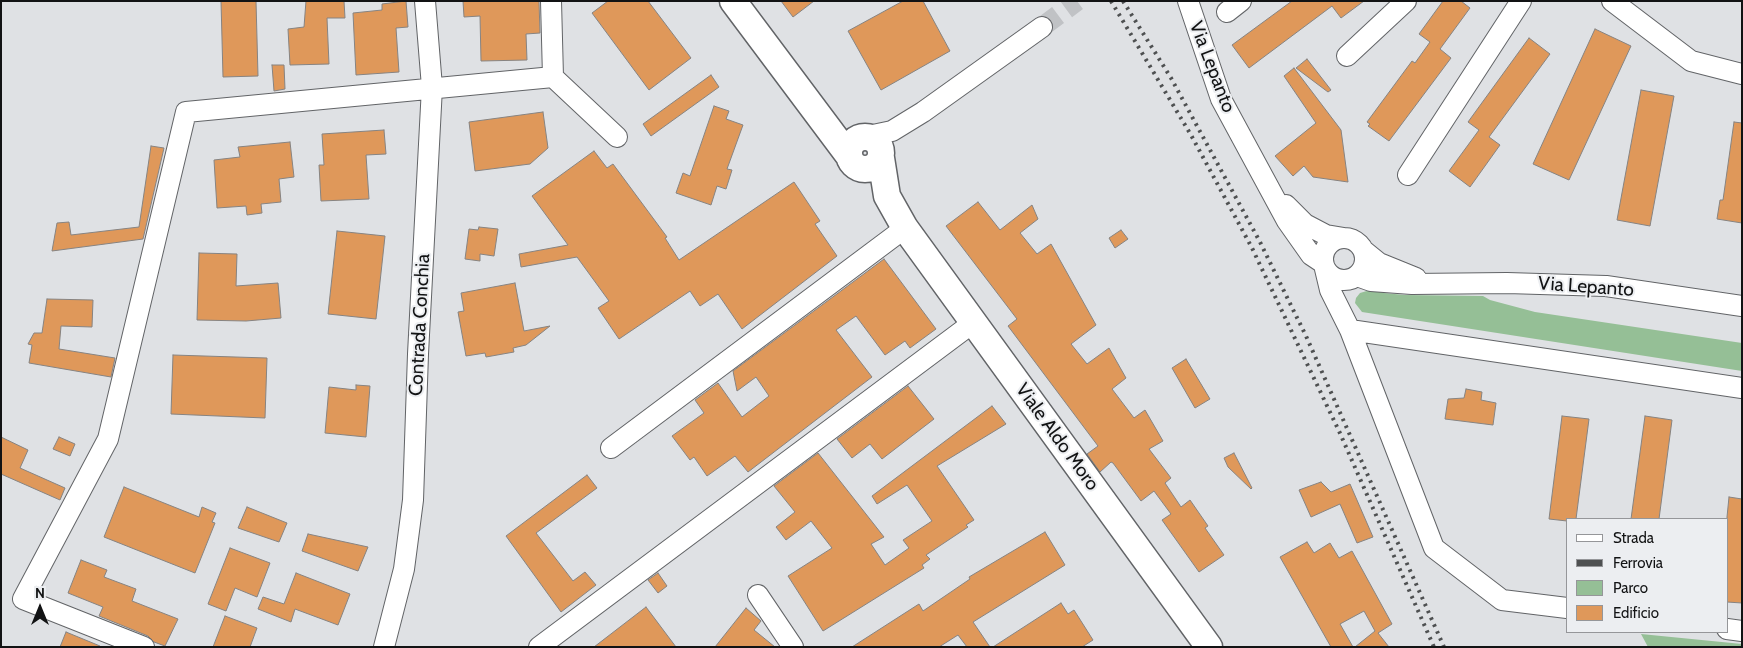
<!DOCTYPE html>
<style>
body{margin:0}
#map{position:relative;width:1743px;height:648px;overflow:hidden;background:#dfe1e4;font-family:Cabin,sans-serif}
canvas{display:block}
.frame{position:absolute;inset:0;border:2px solid #121314;pointer-events:none}
.legend{position:absolute;left:1566px;top:518px;width:162px;height:115px;box-sizing:border-box;background:#eceef1;border:1px solid #959699;margin:0;padding:6px 9px;list-style:none;font-size:15px;color:#121314}
.legend li{display:flex;align-items:center;gap:10px;height:25px}
.legend b{width:25px;border:1px solid #959699}
.north{position:absolute;left:15px;top:583px;width:50px;height:50px;-webkit-text-stroke:4px #eceef1;paint-order:stroke;rotate:0deg;font-size:14px;font-weight:700;line-height:20px;text-align:center;color:#121314}
.north::after{content:'';display:block;margin:auto;width:18px;height:22px;background:#121314;clip-path:polygon(50% 0,100% 100%,50% 72%,0 100%)}
</style>
<div id="map">
<canvas width="1743" height="648"></canvas>
<div class="frame"></div>
<ul class="legend">
<li><b style="height:6px;background:#fff"></b>Strada</li>
<li><b style="height:6px;background:#4e5051"></b>Ferrovia</li>
<li><b style="height:14px;background:#95bf96"></b>Parco</li>
<li><b style="height:14px;background:#df985a"></b>Edificio</li>
</ul>
<div class="north">N</div>
</div>
<script>
const context = document.querySelector('canvas').getContext('2d');
context.lineJoin = 'round';
function paint(path, color) { context.fillStyle = color; context.fill(path, 'evenodd'); }
const shape = rows => new Path2D(rows.map(r => 'M' + r).join(''));
function stroke(path, color, width, dash) { context.strokeStyle = color; context.lineWidth = width; context.lineCap = dash ? 'butt' : 'round'; context.setLineDash(dash || []); context.stroke(path); }
function write(font, color, halo, rows, align = 'center') {
  context.font = font + ' Cabin,sans-serif'; context.lineWidth = 4; context.setLineDash([]); context.textBaseline = 'middle'; context.strokeStyle = halo; context.fillStyle = color; for (const [text, x, y, turn = 0] of rows) {
    context.save(); context.translate(x, y); context.rotate((+turn || 0) * Math.PI / 180); context.textAlign = isNaN(turn) ? turn : align; if (halo) context.strokeText(text, 0, 0); context.fillText(text, 0, 0); context.restore();
  }
}
paint(shape([
 [1377,288,1384,293,1405,295,1483,296,1490,300,1535,312,1742,343,1742,371,1362,312,1355,303,1356,298,1360,293],
 [1641,634,1742,644,1742,647,1648,647]
]), '#95bf96');
const building = shape([
 [221,1,256,1,258,76,223,77,221,1],
 [306,1,344,1,345,18,327,18,329,64,290,65,288,29,304,27,306,1],
 [406,1,408,27,396,28,399,72,356,75,353,13,382,10,382,4,406,1],
 [463,1,539,1,540,33,526,34,527,60,481,61,480,16,464,17,463,1],
 [608,1,648,1,691,58,649,90,592,13,608,1],
 [781,1,814,1,793,17,781,1],
 [903,1,923,1,950,51,881,90,848,31,903,1],
 [1292,1,1364,1,1341,18,1332,6,1249,68,1232,45,1292,1],
 [1443,1,1461,1,1470,8,1440,49,1451,58,1389,141,1368,126,1370,124,1367,122,1412,61,1415,63,1430,42,1419,34,1443,1],
 [1595,29,1631,46,1569,180,1533,164,1595,29],
 [1529,38,1550,54,1489,137,1500,145,1470,187,1449,171,1479,130,1468,122,1529,38],
 [1307,59,1331,90,1328,92,1296,68,1307,59],
 [272,65,284,65,285,89,274,91,272,65],
 [1294,68,1341,130,1348,182,1313,177,1304,166,1293,176,1275,156,1316,123,1284,76,1294,68],
 [711,75,719,87,651,136,643,124,711,75],
 [1641,90,1674,96,1650,226,1617,220,1641,90],
 [714,106,729,111,726,119,743,125,727,169,732,170,726,189,717,186,711,205,676,193,683,173,690,176,714,106],
 [543,112,548,148,530,164,475,171,469,122,543,112],
 [1734,122,1742,123,1742,223,1717,219,1720,200,1723,200,1734,122],
 [384,130,386,154,366,155,369,199,321,201,319,165,324,165,322,134,384,130],
 [290,142,294,177,279,179,281,202,261,204,262,213,247,215,246,206,217,208,214,160,240,157,238,147,290,142],
 [151,146,164,148,143,239,52,251,57,223,69,222,71,235,139,227,151,146],
 [594,151,607,168,613,164,667,237,665,238,679,260,794,182,820,221,815,224,837,256,742,329,718,294,700,306,690,291,619,339,598,308,609,301,577,257,521,267,519,254,568,245,532,196,594,151],
 [978,202,1000,230,1032,205,1038,219,1020,233,1037,254,1051,244,1096,325,1071,344,1087,364,1109,348,1126,378,1112,389,1134,418,1145,410,1163,441,1149,449,1171,478,1165,483,1181,507,1190,500,1208,526,1205,528,1224,555,1199,572,1162,520,1171,514,1154,491,1141,501,1113,463,1111,462,1100,472,1087,454,1098,446,1008,326,1017,319,946,226,978,202],
 [479,227,498,229,494,256,480,254,480,261,465,259,469,229,478,230,479,227],
 [1121,230,1128,239,1115,248,1109,238,1121,230],
 [337,231,385,236,376,319,328,314,337,231],
 [199,253,237,254,236,286,278,283,281,318,246,321,197,320,199,253],
 [884,259,936,329,910,348,905,341,885,355,856,316,836,330,872,377,748,472,735,456,707,476,694,457,690,460,672,436,704,413,695,400,718,383,742,417,769,396,756,377,737,391,733,371,884,259],
 [515,283,524,331,550,326,526,345,513,348,514,352,486,357,485,353,466,356,458,312,464,311,461,293,515,283],
 [47,299,93,300,92,327,61,326,59,349,115,358,111,377,29,363,32,345,28,344,34,333,42,333,47,299],
 [173,355,267,358,265,418,171,414,173,355],
 [1186,359,1210,399,1195,408,1172,368,1186,359],
 [356,385,370,386,366,437,325,433,329,387,356,390,356,385],
 [908,386,934,419,882,459,870,444,852,458,837,439,908,386],
 [1466,389,1482,392,1481,400,1496,403,1493,425,1445,419,1448,399,1464,398,1466,389],
 [992,406,1006,424,937,466,974,520,966,525,968,527,926,555,930,559,922,565,924,568,823,631,788,576,832,548,811,521,786,540,776,527,795,512,774,486,818,453,884,537,871,544,885,565,909,548,903,540,932,521,907,485,877,504,872,496,992,406],
 [1562,416,1589,419,1576,519,1567,519,1567,521,1549,519,1562,416],
 [1645,416,1672,420,1659,519,1631,519,1645,416],
 [1,437,28,450,20,468,65,488,60,500,1,474,1,437],
 [59,437,75,444,70,456,53,449,59,437],
 [1234,453,1252,488,1251,489,1228,467,1224,458,1234,453],
 [587,475,597,488,536,533,573,581,585,572,596,585,561,612,506,536,587,475],
 [1321,482,1331,492,1350,484,1373,537,1357,543,1340,504,1311,517,1299,490,1321,482],
 [124,487,199,517,202,507,216,513,212,522,215,523,195,573,104,537,124,487],
 [1729,497,1742,499,1742,603,1727,602,1727,517,1729,497],
 [247,507,287,523,279,542,238,528,247,507],
 [1045,532,1065,565,973,622,990,647,967,647,958,635,939,647,852,647,919,604,923,611,970,579,969,577,1045,532],
 [308,534,368,547,358,571,302,551,308,534],
 [1307,542,1314,553,1330,543,1339,558,1352,551,1392,624,1378,633,1389,647,1355,647,1375,631,1364,611,1340,624,1353,647,1331,647,1280,557,1307,542],
 [230,548,270,563,257,597,235,588,226,611,208,604,230,548],
 [81,560,107,570,104,577,136,589,132,601,178,619,165,646,154,642,148,636,99,616,103,607,68,593,81,560],
 [296,573,350,594,338,625,295,609,291,622,258,609,263,597,284,604,296,573],
 [658,573,667,586,658,593,648,580,658,573],
 [1061,603,1068,614,1074,610,1093,640,1082,647,993,647,1061,603],
 [646,607,676,647,594,647,646,607],
 [746,608,761,621,754,630,775,647,715,647,746,608],
 [225,616,257,628,250,647,213,647,225,616],
 [66,632,100,646,100,647,60,647,66,632]
]);
paint(building, '#df985a');
stroke(building, '#868381', 1);
stroke(shape([
 [1042,27,1077,1]
]), '#c0c2c5', 20, [20, 10]);
const minor = shape([
 [551,1,553,77,617,137],
 [1188,1,1221,99,1287,221,1311,255,1323,263],
 [1612,1,1691,61,1742,74],
 [1227,12,1241,1],
 [1347,56,1406,1],
 [868,136,892,131,923,112,1042,27],
 [1408,175,1521,1],
 [1286,205,1305,224,1326,235,1344,238],
 '1323 259a21 21 0 1 1 42 0a21 21 0 1 1-42 0Z',
 [1363,250,1379,263,1416,278],
 [1325,269,1330,290,1350,330,1434,548,1502,600,1567,608],
 [1357,276,1371,281,1412,284,1507,283,1606,286,1742,306],
 [1350,330,1742,388],
 [611,448,905,228],
 [758,595,793,647],
 [1727,629,1742,631],
 [144,647,23,599,108,439,186,112,553,77],
 [384,647,404,569,413,500,418,354,432,87,425,1],
 [539,647,974,322]
]);
const major = shape([
 [733,1,849,156],
 '849 153a16 16 0 1 1 32 0a16 16 0 1 1-32 0Z',
 [881,158,887,196,905,228,1209,647]
]);
stroke(minor, '#626467', 22);
stroke(major, '#626467', 29);
stroke(minor, '#fff', 20);
stroke(major, '#fff', 26);
stroke(shape([
 [1111,1,1191,135,1252,248,1339,431,1434,647],
 [1123,1,1171,78,1260,242,1306,336,1444,647]
]), '#4e5051', 4, [2.5, 5]);
write('19px', '#121314', '#eceef1', [
 ["Via Lepanto",1212,67,69],
 ["Via Lepanto",1586,287,4],
 ["Contrada Conchia",420,325,-87],
 ["Viale Aldo Moro",1057,437,54]
]);
</script>
